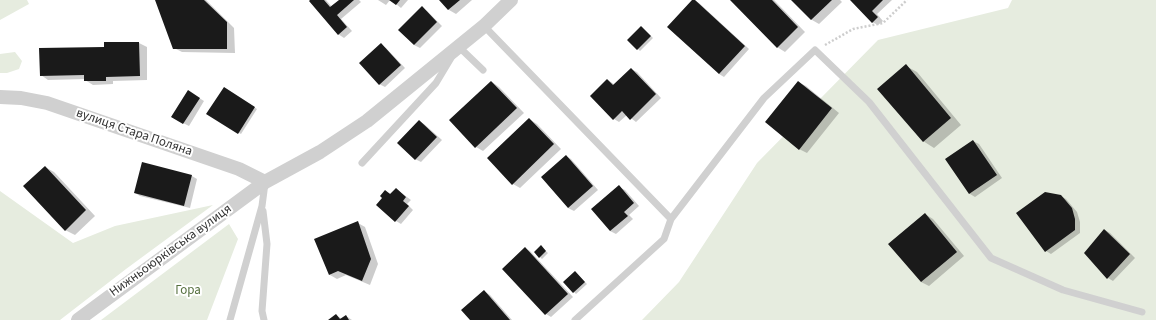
<!DOCTYPE html>
<meta charset="utf-8">
<style>
body{margin:0}
canvas{display:block;background:#fff}
</style>
<canvas width="1156" height="320"></canvas>
<script>
const context = document.querySelector('canvas').getContext('2d');
context.lineJoin = 'round';
function paint(path, color) { context.fillStyle = color; context.fill(path, 'evenodd'); }
const shape = rows => new Path2D(rows.map(r => 'M' + r).join(''));
function stroke(path, color, width, dash) { context.strokeStyle = color; context.lineWidth = width; context.lineCap = dash ? 'butt' : 'round'; context.setLineDash(dash || []); context.stroke(path); }
function write(font, color, halo, rows, align = 'center') {
  context.font = font + ' "Source Sans 3",sans-serif'; context.lineWidth = 4; context.setLineDash([]); context.textBaseline = 'middle'; context.strokeStyle = halo; context.fillStyle = color; for (const [text, x, y, turn = 0] of rows) {
    context.save(); context.translate(x, y); context.rotate((+turn || 0) * Math.PI / 180); context.textAlign = isNaN(turn) ? turn : align; if (halo) context.strokeText(text, 0, 0); context.fillText(text, 0, 0); context.restore();
  }
}
paint(shape([
 [0,0,27,0,29,4,0,20],
 [1012,0,1156,0,1156,320,642,320,679,282,757,163,878,40,1008,8],
 [15,52,22,61,19,69,7,73,0,73,0,54],
 [0,191,73,243,115,226,213,205,126,269,60,320,0,320],
 [229,224,238,239,207,320,101,320]
]), '#e6ecdf');
paint(shape([
 [156,0,206,0,234,28,235,53,182,52,174,48],
 [312,0,326,0,332,7,340,0,359,0,361,2,341,19,352,31,344,38,338,34],
 [378,0,390,0,386,5],
 [391,0,408,0,401,8],
 [440,0,472,0,456,14,449,10],
 [694,0,699,3,749,49,724,77,719,74],
 [732,0,774,0,805,32,785,52,777,47],
 [792,0,840,0,842,2,819,24,812,20],
 [852,0,892,0,877,14,883,21,878,25,872,22],
 [422,8,427,11,442,26,420,48,414,45],
 [642,27,653,38,640,51,629,40],
 [139,43,147,47,147,80,113,81,113,84,93,85,85,80,85,79,48,80,41,75],
 [381,45,386,48,405,68,385,87,379,84],
 [906,66,917,72,961,125,934,148,923,141],
 [631,69,637,72,661,98,636,122,627,115,619,122,614,119,608,80,615,85],
 [492,82,499,87,524,113,483,151,476,147],
 [798,82,806,86,839,113,807,153,799,149],
 [224,88,257,109,241,134,208,113],
 [188,91,204,101,189,126,183,123],
 [529,119,537,124,561,149,520,188,513,184],
 [419,121,424,124,442,140,421,162,415,159],
 [973,141,979,144,1002,178,975,197,970,194,947,159],
 [566,156,571,159,598,190,574,211,568,208],
 [143,164,192,176,197,179,190,208,140,196,135,193],
 [45,167,54,172,95,216,75,235,65,230],
 [619,187,625,190,639,206,629,215,633,219,616,234,610,231],
 [396,189,411,200,407,204,413,210,401,224,396,221,384,198,385,191,391,194],
 [1061,196,1066,199,1077,212,1080,222,1080,233,1051,254,1046,251,1018,213],
 [925,214,933,219,964,256,929,286,921,282],
 [358,223,365,227,378,264,370,285,346,275,337,279,330,275],
 [1105,230,1110,233,1135,258,1113,281,1108,278],
 [541,247,548,253,542,259,535,252],
 [525,248,530,251,573,297,551,317,546,314],
 [575,272,587,284,576,294,574,292],
 [484,291,490,295,512,320,471,320],
 [336,315,342,319,346,316,352,320,331,320]
]), '#0003');
paint(shape([
 [155,0,204,0,227,22,227,49,173,49],
 [310,0,324,0,330,7,339,0,354,0,337,15,347,27,338,35,309,1],
 [389,0,400,0,396,5],
 [439,0,460,0,448,10],
 [692,0,695,0,745,46,719,74,667,27],
 [730,0,772,0,798,27,777,48],
 [791,0,832,0,811,20],
 [850,0,883,0,872,11,878,17,872,23],
 [422,6,437,22,414,45,398,30],
 [641,26,651,36,637,50,627,40],
 [104,42,139,42,140,76,106,77,106,81,84,81,84,75,40,76,39,48,104,47],
 [381,43,401,65,379,85,359,63],
 [906,64,951,118,923,142,877,89],
 [631,68,656,94,630,120,622,111,613,120,590,96,607,79,613,85],
 [491,81,517,108,475,148,449,120],
 [798,81,832,108,799,150,765,122],
 [224,87,255,107,238,134,206,114],
 [188,90,200,98,183,124,171,117],
 [529,118,554,144,512,185,487,158],
 [419,120,437,137,415,160,397,143],
 [973,140,997,175,969,194,945,159],
 [566,155,593,186,568,208,541,177],
 [142,162,192,175,184,206,134,193],
 [45,166,86,210,65,231,23,186],
 [619,185,634,203,624,212,628,216,610,231,591,209],
 [396,188,406,197,403,201,409,206,395,222,376,205,382,198,380,196,385,190,390,194],
 [1045,192,1061,195,1072,208,1075,219,1075,230,1045,252,1016,213],
 [925,213,957,252,921,282,888,244],
 [358,221,371,259,362,281,338,271,329,275,314,239],
 [1104,229,1130,254,1107,279,1084,253],
 [541,245,546,251,539,258,534,252],
 [525,247,568,294,545,315,502,269],
 [575,271,585,282,573,293,563,282],
 [484,290,510,320,470,320,461,310],
 [336,314,340,319,346,315,349,320,328,320]
]), '#1a1a1a');
stroke(shape([
 [825,45,853,29,883,23,907,0]
]), '#cdcdcd', 2.5, [2, 2]);
stroke(shape([
 [484,26,671,219,664,239,575,320],
 [458,47,458,46,483,70],
 [362,163,436,83,451,58],
 [263,211,267,244,262,311,264,320],
 [671,219,764,98,815,50,869,102,991,258,1063,290,1142,312],
 [230,320,262,206,265,183]
]), '#d0d0d0', 7);
stroke(shape([
 [0,97,21,98,47,103,239,169,265,182],
 [78,320,265,182,320,152,367,121,484,26,511,0]
]), '#d0d0d0', 14);
write('13px', '#333', '#fff', [
 ["вулиця Стара Поляна",134,133,19],
 ["Нижньоюрківська вулиця",171,251,-36]
]);
write('13px', '#56703f', '#fff', [
 ["Гора",188,291]
]);
</script>
